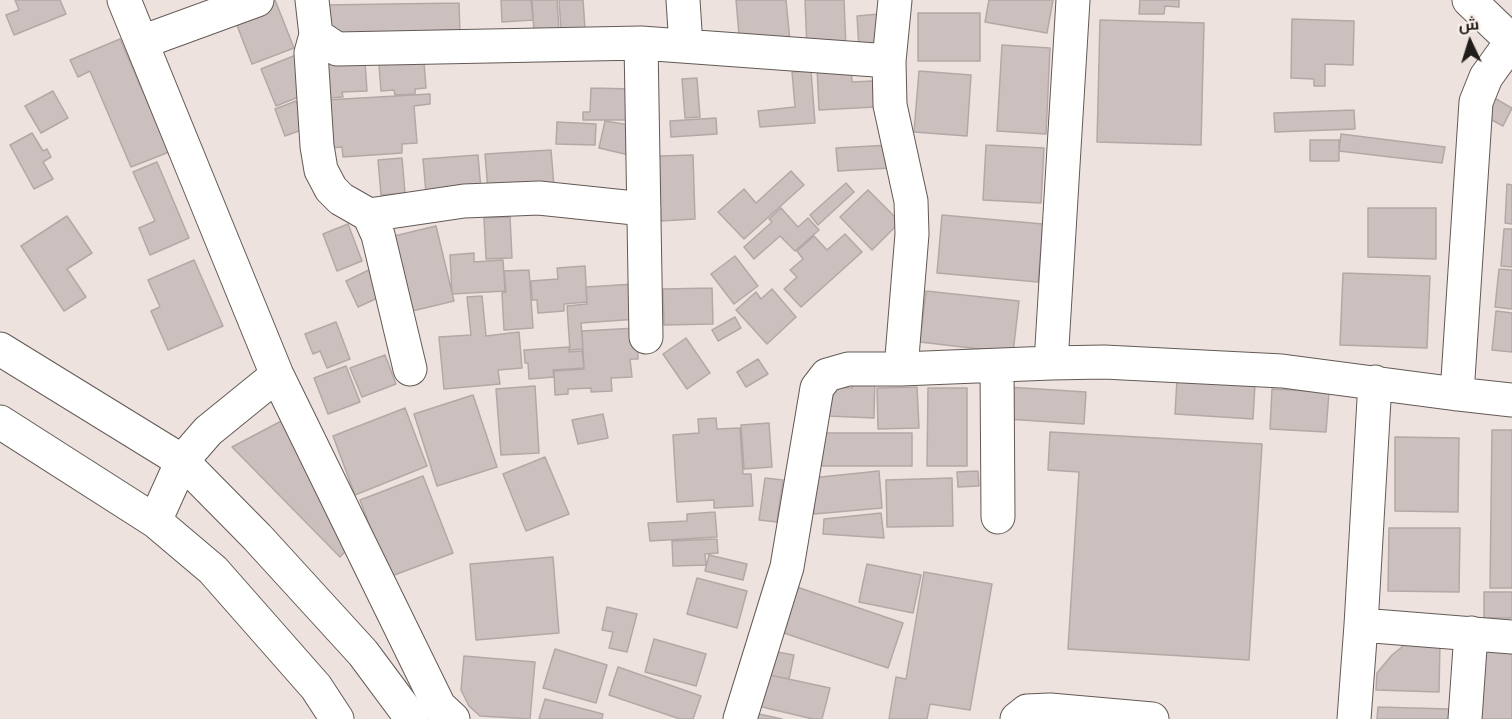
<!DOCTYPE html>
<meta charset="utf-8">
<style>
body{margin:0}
#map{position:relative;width:1512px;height:719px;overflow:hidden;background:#ede2dd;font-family:Lato,Cairo,sans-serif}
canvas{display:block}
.north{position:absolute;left:1440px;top:12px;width:60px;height:60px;-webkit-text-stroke:4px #fbefea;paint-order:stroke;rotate:356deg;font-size:16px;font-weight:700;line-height:24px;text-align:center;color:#211d1b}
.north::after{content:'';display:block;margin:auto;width:21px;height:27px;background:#211d1b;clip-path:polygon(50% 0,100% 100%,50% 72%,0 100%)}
</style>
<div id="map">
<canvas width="1512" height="719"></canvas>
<div class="north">ش</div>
</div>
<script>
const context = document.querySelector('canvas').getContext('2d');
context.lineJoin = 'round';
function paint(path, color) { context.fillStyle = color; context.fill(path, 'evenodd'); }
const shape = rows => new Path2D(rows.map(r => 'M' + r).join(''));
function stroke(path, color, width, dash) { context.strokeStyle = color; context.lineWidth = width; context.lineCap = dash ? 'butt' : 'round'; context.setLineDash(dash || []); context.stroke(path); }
const building = shape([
 [15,0,60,0,66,14,14,35,6,15,19,10,15,0],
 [272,0,275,0,294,48,252,64,233,15,272,0],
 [501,0,531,0,533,20,502,22,501,0],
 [532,0,557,0,559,30,534,32,532,0],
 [559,0,583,0,585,28,561,29,559,0],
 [736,0,786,0,790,41,740,46,736,0],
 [805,0,844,0,846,48,807,49,805,0],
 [989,0,1053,0,1047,33,985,22,989,0],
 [1140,0,1179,0,1179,7,1165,6,1164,14,1139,14,1140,0],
 [459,3,460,34,325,36,324,5,459,3],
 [918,13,980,13,980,61,918,61,918,13],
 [879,14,882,48,859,49,857,16,879,14],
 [1292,19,1354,21,1353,65,1325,64,1325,86,1314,86,1314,79,1291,78,1292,19],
 [1100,20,1204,23,1201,145,1097,142,1100,20],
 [120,39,169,152,131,167,90,71,78,77,70,60,120,39],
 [1002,45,1050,48,1046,134,997,131,1002,45],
 [296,55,311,92,276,106,261,69,296,55],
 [365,62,367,91,342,92,343,97,328,98,327,63,365,62],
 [424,62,426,88,415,89,415,94,395,95,394,90,381,91,379,65,424,62],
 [851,66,852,82,873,81,875,107,819,110,817,68,851,66],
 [811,71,815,123,760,127,758,111,795,107,792,72,811,71],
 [919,71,971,75,967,136,914,132,919,71],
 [697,78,700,117,685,118,682,79,697,78],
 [591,88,633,89,632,120,583,120,583,112,590,112,591,88],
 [53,91,68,118,41,133,25,106,53,91],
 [430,94,430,104,414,106,417,143,402,144,402,153,343,157,342,147,330,148,327,100,430,94],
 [1491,96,1512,108,1503,126,1481,114,1491,96],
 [296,101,307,128,285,136,275,109,296,101],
 [1354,110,1355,129,1275,132,1274,113,1354,110],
 [716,118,717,134,671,137,670,121,716,118],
 [605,121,636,126,629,155,599,148,605,121],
 [557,122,596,124,595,145,556,144,557,122],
 [32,133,43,151,47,149,51,157,43,162,53,179,34,189,10,145,32,133],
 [1341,134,1445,147,1442,163,1339,151,1341,134],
 [1310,140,1339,140,1339,161,1310,161,1310,140],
 [890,145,891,168,838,171,836,148,890,145],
 [986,145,1044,148,1041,203,983,200,986,145],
 [551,150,554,186,488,191,485,154,551,150],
 [478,155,481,190,426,193,423,159,478,155],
 [693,155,695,219,661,221,659,156,693,155],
 [402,158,405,193,381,195,378,160,402,158],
 [157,162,189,238,150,255,139,228,155,221,133,172,157,162],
 [791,171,804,185,744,239,718,212,744,189,756,203,791,171],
 [846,183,854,192,818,225,810,215,846,183],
 [1507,184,1512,185,1512,224,1505,223,1507,184],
 [868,190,900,222,872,250,840,217,868,190],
 [781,208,798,227,808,218,819,230,795,251,780,236,754,259,744,247,772,222,769,219,781,208],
 [1368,208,1436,208,1436,259,1368,257,1368,208],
 [942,215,1043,224,1038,282,937,273,942,215],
 [67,216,92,253,67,269,86,297,64,311,21,246,67,216],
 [510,217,512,258,486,259,484,218,510,217],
 [348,224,362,261,337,271,323,234,348,224],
 [436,226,454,301,408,312,390,237,436,226],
 [1504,229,1512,229,1512,267,1501,266,1504,229],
 [845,234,862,252,801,307,784,289,797,277,790,270,803,259,797,251,814,236,827,250,845,234],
 [474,253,474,262,503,260,505,291,452,294,450,255,474,253],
 [735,256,758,286,734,304,711,274,735,256],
 [194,260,223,326,168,350,151,311,160,307,148,280,194,260],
 [585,266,587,302,564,304,564,311,538,313,537,300,532,300,531,281,558,279,557,268,585,266],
 [371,269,384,295,358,307,346,281,371,269],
 [1499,269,1512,270,1512,309,1495,307,1499,269],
 [529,270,533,328,504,330,502,293,506,292,504,271,529,270],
 [1343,273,1430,276,1427,348,1340,345,1343,273],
 [635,284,638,319,581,323,583,349,570,350,567,306,587,304,586,287,635,284],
 [712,288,713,324,664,325,663,289,712,288],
 [772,289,796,317,767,344,736,310,756,292,761,299,772,289],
 [926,291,1019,301,1013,353,920,342,926,291],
 [482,296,486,336,519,332,522,368,498,370,500,384,444,389,439,337,471,335,467,297,482,296],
 [1496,311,1512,313,1512,352,1492,350,1496,311],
 [735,317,741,328,718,341,712,330,735,317],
 [336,322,350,359,327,368,320,351,313,354,305,334,336,322],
 [637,328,638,359,630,359,632,377,611,378,612,391,591,392,591,388,568,389,568,394,555,395,554,371,584,369,582,331,637,328],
 [686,338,710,373,687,389,663,354,686,338],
 [569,347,569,352,582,351,584,368,553,370,554,377,529,379,528,363,525,363,524,350,569,347],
 [385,355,396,384,362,397,350,368,385,355],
 [758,359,768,374,746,387,737,372,758,359],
 [346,366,360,402,328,414,314,378,346,366],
 [852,374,875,375,874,418,827,416,828,387,852,388,852,374],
 [1177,379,1255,384,1253,419,1175,414,1177,379],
 [535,386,539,453,501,455,496,389,535,386],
 [917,387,919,428,878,429,877,388,917,387],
 [1007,387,1086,392,1084,424,1006,419,1007,387],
 [928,388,967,388,967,466,927,466,928,388],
 [1272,389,1329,392,1326,432,1270,429,1272,389],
 [473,395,497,467,437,486,414,414,473,395],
 [405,408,427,466,355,495,333,436,405,408],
 [603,414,608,438,578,444,572,420,603,414],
 [287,418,351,545,340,557,232,447,287,418],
 [716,418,717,429,740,428,743,474,751,474,753,506,714,508,714,500,677,502,673,435,699,433,698,419,716,418],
 [769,423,772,467,744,469,741,425,769,423],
 [1492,430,1512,430,1512,588,1490,588,1492,430],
 [1050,432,1262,444,1249,660,1068,649,1079,472,1048,470,1050,432],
 [821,433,912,433,912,466,821,466,821,433],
 [1395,437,1459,438,1458,512,1395,511,1395,437],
 [545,457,569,514,526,531,503,474,545,457],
 [879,471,882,508,814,514,811,478,879,471],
 [978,471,979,486,958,487,957,472,978,471],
 [423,476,453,553,389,577,360,500,423,476],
 [765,478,783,480,777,522,759,520,765,478],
 [952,478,953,526,887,527,886,480,952,478],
 [715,512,717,537,650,541,648,523,687,521,687,514,715,512],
 [881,513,884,538,823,534,824,519,881,513],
 [1389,528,1460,528,1459,592,1388,591,1389,528],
 [717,539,718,553,705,554,706,565,673,566,672,541,717,539],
 [709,555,747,564,743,580,705,571,709,555],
 [553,557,559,633,476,640,470,564,553,557],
 [867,564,921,575,913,613,859,602,867,564],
 [924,572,992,584,970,710,930,704,927,719,889,719,896,677,906,679,924,572],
 [697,578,747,591,737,628,687,614,697,578],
 [791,585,903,623,888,668,775,630,791,585],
 [1484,592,1512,592,1512,618,1484,618,1484,592],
 [607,607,637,614,627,652,609,648,613,632,602,630,607,607],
 [654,639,706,654,696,686,645,672,654,639],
 [1408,642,1440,643,1439,692,1376,690,1377,673,1392,655,1408,642],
 [555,649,607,665,596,703,543,688,555,649],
 [1480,650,1512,652,1512,719,1477,719,1480,650],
 [777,652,794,655,789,679,755,672,777,652],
 [464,656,535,662,530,719,480,716,469,706,461,690,464,656],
 [618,667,701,696,693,719,680,719,609,695,618,667],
 [765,674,830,688,822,719,813,719,758,706,765,674],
 [545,699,603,714,602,719,539,719,545,699],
 [1378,707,1449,709,1449,719,1377,719,1378,707],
 [759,714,782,719,758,719,759,714]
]);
paint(building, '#ccc0be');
stroke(building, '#b4a8a6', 1.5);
const minor = shape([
 [124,0,277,375,439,706,453,719],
 [312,0,316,35,337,49,641,43,889,61],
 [683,0,686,46],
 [895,0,889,61,890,105,911,201,912,234,901,369],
 [1469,0,1512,41],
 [316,35,311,53,317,146,321,170,331,189,341,199,369,215,378,235,410,369],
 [142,42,257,0],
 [641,43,646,337],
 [369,215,464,201,539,198,644,209],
 [1051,363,1104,362,1282,371,1457,394,1512,400],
 [997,366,998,517],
 [1457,394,1476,102,1486,77,1512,41],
 [182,461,208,431,277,375],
 [1361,625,1512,637],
 [740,719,787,567,817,388,827,375,848,369,901,369,1051,363,1073,0],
 [1017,719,1027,711,1050,710,1152,719],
 [1354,719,1361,625,1375,382],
 [1465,719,1471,633]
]);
const highway = shape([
 [0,349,182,461,257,537,363,653,412,719],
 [0,422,155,521,213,570,316,687,337,719],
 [155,521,182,461]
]);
stroke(minor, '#635a56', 35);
stroke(highway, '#635a56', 35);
stroke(minor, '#fff', 33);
stroke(highway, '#fff', 33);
</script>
